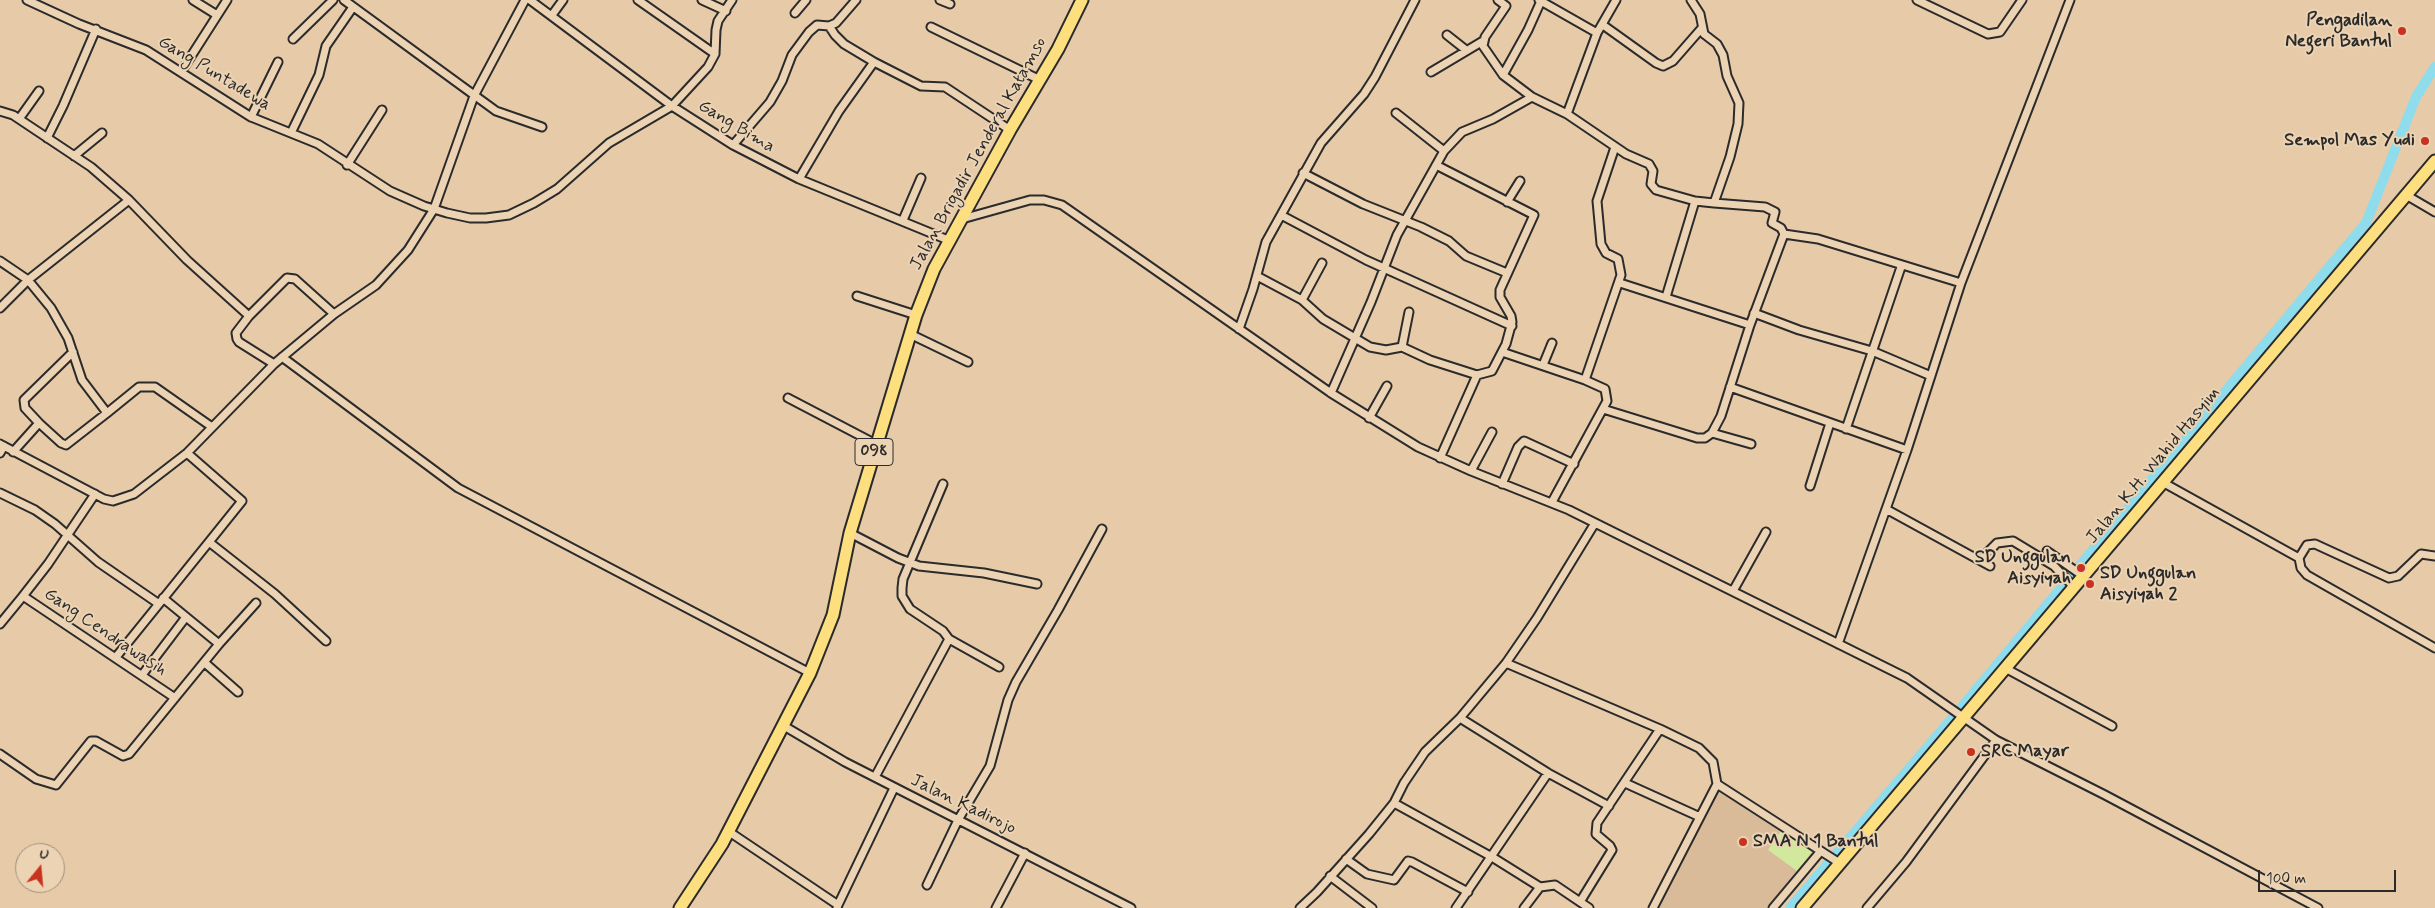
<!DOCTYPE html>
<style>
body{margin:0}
#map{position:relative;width:2435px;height:908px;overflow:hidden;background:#e7caa8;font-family:Mynerve,sans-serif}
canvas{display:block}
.north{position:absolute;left:15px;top:843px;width:50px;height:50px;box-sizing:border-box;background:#ebd3b3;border:1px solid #9e907d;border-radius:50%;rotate:17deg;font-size:14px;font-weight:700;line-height:20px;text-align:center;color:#2b2b2b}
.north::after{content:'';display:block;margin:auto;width:18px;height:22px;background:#c8321e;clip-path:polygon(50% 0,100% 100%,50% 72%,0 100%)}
.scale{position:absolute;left:2258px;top:870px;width:138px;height:22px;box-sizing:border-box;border:2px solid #2b2b2b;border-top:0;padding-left:6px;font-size:15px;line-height:18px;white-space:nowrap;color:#2b2b2b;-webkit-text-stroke:4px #ebd3b3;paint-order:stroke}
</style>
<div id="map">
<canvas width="2435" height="908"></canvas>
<div class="north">U</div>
<div class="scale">100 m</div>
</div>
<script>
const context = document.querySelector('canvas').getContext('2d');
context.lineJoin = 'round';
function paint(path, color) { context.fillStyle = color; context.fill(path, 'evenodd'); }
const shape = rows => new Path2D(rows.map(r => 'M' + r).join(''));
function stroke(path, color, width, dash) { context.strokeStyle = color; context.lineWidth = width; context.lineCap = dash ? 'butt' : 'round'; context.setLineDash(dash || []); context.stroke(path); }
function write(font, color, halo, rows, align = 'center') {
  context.font = font + ' Mynerve,sans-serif'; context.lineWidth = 4; context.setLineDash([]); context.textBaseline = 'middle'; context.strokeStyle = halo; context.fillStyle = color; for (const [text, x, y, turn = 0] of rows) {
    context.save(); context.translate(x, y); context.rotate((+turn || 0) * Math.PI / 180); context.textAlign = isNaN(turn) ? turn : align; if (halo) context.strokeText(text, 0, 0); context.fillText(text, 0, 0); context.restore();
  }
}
paint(shape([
 [1718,788,1814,854,1770,908,1656,908]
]), '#d9bb9a');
paint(shape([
 [1781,831,1812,852,1797,871,1768,850]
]), '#d1e89d');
stroke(shape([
 [1790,908,1960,709,2366,223,2416,97,2435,67]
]), '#8edcec', 10);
const street = shape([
 [27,0,79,24,146,50,251,117,318,144,390,191,424,206,447,213,470,218,486,218,509,215,534,203,557,189,609,143,672,106,708,67,715,54,716,30,718,21,732,0],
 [193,0,217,15],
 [344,0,496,111,542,127],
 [530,0,672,106,733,145,799,179,948,240],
 [638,0,715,54],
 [702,0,726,11],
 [940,0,950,4],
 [1498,0,1506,6,1485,37,1483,46,1503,75,1532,97],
 [1539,0,1597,33],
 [1691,0,1700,14,1704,34,1717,44,1723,55,1727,76,1739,103,1738,124,1730,157,1714,203,1765,207,1775,212,1772,223,1781,228,1784,234,1818,239,1961,283],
 [1917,0,1988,34,2000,32,2022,0],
 [795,13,806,0],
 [552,15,563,0],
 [1603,25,1656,63,1663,66,1673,61,1701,29],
 [829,26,835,35,844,44,874,62,921,86,945,87,1010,130],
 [931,27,1038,79],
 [1447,35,1466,50],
 [293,39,333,0],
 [181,72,227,0],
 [1431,72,1483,41],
 [1503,75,1528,30,1541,1],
 [0,111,13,115,91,167,129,200,187,260,249,316,236,333,237,339,239,342,274,364],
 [1396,113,1444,151],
 [1567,114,1597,33,1616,0],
 [251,117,278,62],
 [19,119,39,91],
 [291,133,319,75,326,46,353,7],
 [47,138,63,106,96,29],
 [733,145,770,102,782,81,792,55,809,32,817,25,829,26,836,23,856,0],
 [74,156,102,133],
 [347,165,382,110],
 [1303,173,1363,204,1421,227,1449,241,1466,256,1507,273],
 [799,179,839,111,874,62],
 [2406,195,2435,212],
 [1507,202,1520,181],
 [1281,215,1366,260,1512,326],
 [962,219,1030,200,1044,200,1062,205,1331,393,1418,447,1471,471,1569,510,1907,678,1996,740,2105,795,2318,908],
 [903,220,921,178],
 [0,261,28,280,51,308,68,338,82,380,107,413,139,387,155,387,212,427],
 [1257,276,1302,300,1323,319,1370,347,1386,350,1402,347,1430,360,1477,375,1492,371,1506,344,1512,322,1511,316,1500,297,1500,290,1534,215,1436,165],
 [1620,283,1750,325],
 [857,296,916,315],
 [1666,297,1695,201,1714,203],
 [1302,300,1322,263],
 [0,308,28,280,129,200],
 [1754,313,1799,330,1872,351,1931,376],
 [249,316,287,278,295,279,334,314],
 [1239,329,1253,289,1266,242,1321,143,1364,94,1375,77,1415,0],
 [910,334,968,362],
 [1402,347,1409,312],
 [1502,352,1585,380],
 [282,357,458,488,810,673],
 [1543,365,1552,343],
 [1730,387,1907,450],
 [1331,393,1371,302,1397,235,1444,151,1462,132,1493,119,1532,97,1567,114,1626,154,1649,164,1653,171,1651,184,1656,190,1695,201],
 [788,398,876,444],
 [1603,409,1697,438,1705,438,1712,433,1721,416,1750,325,1784,234],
 [1369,418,1387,386],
 [39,423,61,443,66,445,107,413],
 [1846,429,1901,267],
 [1712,433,1751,444],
 [0,444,104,499,113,501,134,494,187,453,274,364,334,314,376,285,408,250,434,209,474,96,525,0],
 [13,452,39,423,25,408,24,400,73,352],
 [0,453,4,446],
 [187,453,242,501,209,542,275,594,326,641],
 [1440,458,1477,375],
 [1471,471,1492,432],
 [2164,483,2299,558,2301,568,2307,575,2435,648],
 [1502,484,1518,447,1524,441,1574,464],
 [1810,486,1830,423],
 [0,493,35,510,55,524,98,562,159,604],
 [95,494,48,564,23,596,175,698],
 [1552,502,1607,401,1605,389,1585,380,1621,275,1618,259,1606,253,1601,244,1597,201,1615,147],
 [1886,509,1990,566],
 [850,533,898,558,919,566,984,573,1037,584],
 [2047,551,2083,576],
 [2299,558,2307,545,2315,544,2389,578,2398,576,2421,554,2435,556],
 [1982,561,1987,553,1997,543,2013,541,2054,566,2074,587],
 [1733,591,1766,532],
 [0,624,23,596],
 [949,639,999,667],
 [219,644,256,603],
 [1838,644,1907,450,1961,283,2070,0],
 [116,657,209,542],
 [205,663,238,692],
 [1506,663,1660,729,1699,748,1713,762,1717,784,1653,908],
 [2005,668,2112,726],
 [142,675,186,617],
 [1460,718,1548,773,1609,806],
 [784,726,845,762,1131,908],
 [0,754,36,779,56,785,91,741,96,741,123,756,129,754,219,644,163,598],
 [875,777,949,639,943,631,910,609,902,596,902,588,903,579,943,484],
 [1625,783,1700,817],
 [1717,784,1841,864],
 [1394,803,1492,857,1540,887,1555,885,1589,908],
 [728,831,838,905,837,908],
 [1346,859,1367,874,1394,880,1408,861,1412,862,1468,892],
 [1330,876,1372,908],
 [927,885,958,820,990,766,1008,700,1016,682,1058,610,1102,529],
 [1580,902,1612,850,1610,846,1596,834,1597,823,1660,729],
 [838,905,894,788],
 [996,908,1025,853],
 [1300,908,1317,892,1369,834,1394,803,1404,783,1425,752,1460,718,1506,663,1537,618,1595,523],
 [1456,908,1548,773],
 [1524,908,1540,887],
 [1773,908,1820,852],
 [1867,908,1906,862,1996,740]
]);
const primary = shape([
 [680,908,722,844,810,673,833,615,850,533,916,315,934,269,1010,130,1058,49,1082,0],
 [1802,908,2435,161]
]);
stroke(street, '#2b2b2b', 11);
stroke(primary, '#2b2b2b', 15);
stroke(street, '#ebd3b3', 7);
stroke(primary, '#fedf80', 11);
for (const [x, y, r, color] of [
 [2402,31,5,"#c8321e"],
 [2425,141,5,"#c8321e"],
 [2081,568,5,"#c8321e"],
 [2090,584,5,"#c8321e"],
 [1971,752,5,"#c8321e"],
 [1743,842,5,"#c8321e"]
]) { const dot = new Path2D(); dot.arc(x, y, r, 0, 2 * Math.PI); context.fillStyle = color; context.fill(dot); stroke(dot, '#ebd3b3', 2); }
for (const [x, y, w] of [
 [874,452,38]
]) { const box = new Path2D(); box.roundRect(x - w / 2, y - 13.5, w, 27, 4); context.fillStyle = '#ebd3b3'; context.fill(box); stroke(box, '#2b2b2b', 1); }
write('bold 16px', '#2b2b2b', null, [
 ["098",874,452]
]);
write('bold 18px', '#2b2b2b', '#ebd3b3', [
 ["Pengadilan",2392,21],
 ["Negeri Bantul",2392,42],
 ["Sempol Mas Yudi",2415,141],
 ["SD Unggulan",2071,558],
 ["Aisyiyah",2071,579],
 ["SD Unggulan",2100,574,"left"],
 ["Aisyiyah 2",2100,595,"left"],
 ["SRC Mayar",1981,752,"left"],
 ["SMA N 1 Bantul",1753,842,"left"]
], 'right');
write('18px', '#2b2b2b', '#ebd3b3', [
 ["Gang Puntadewa",214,74,31],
 ["Gang Bima",736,127,31],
 ["Jalan Brigadir Jenderal Katamso",979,154,-61],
 ["Jalan K.H. Wahid Hasyim",2154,466,-50],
 ["Gang Cendrawasih",105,633,34],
 ["Jalan Kadirojo",963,805,26]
]);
</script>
